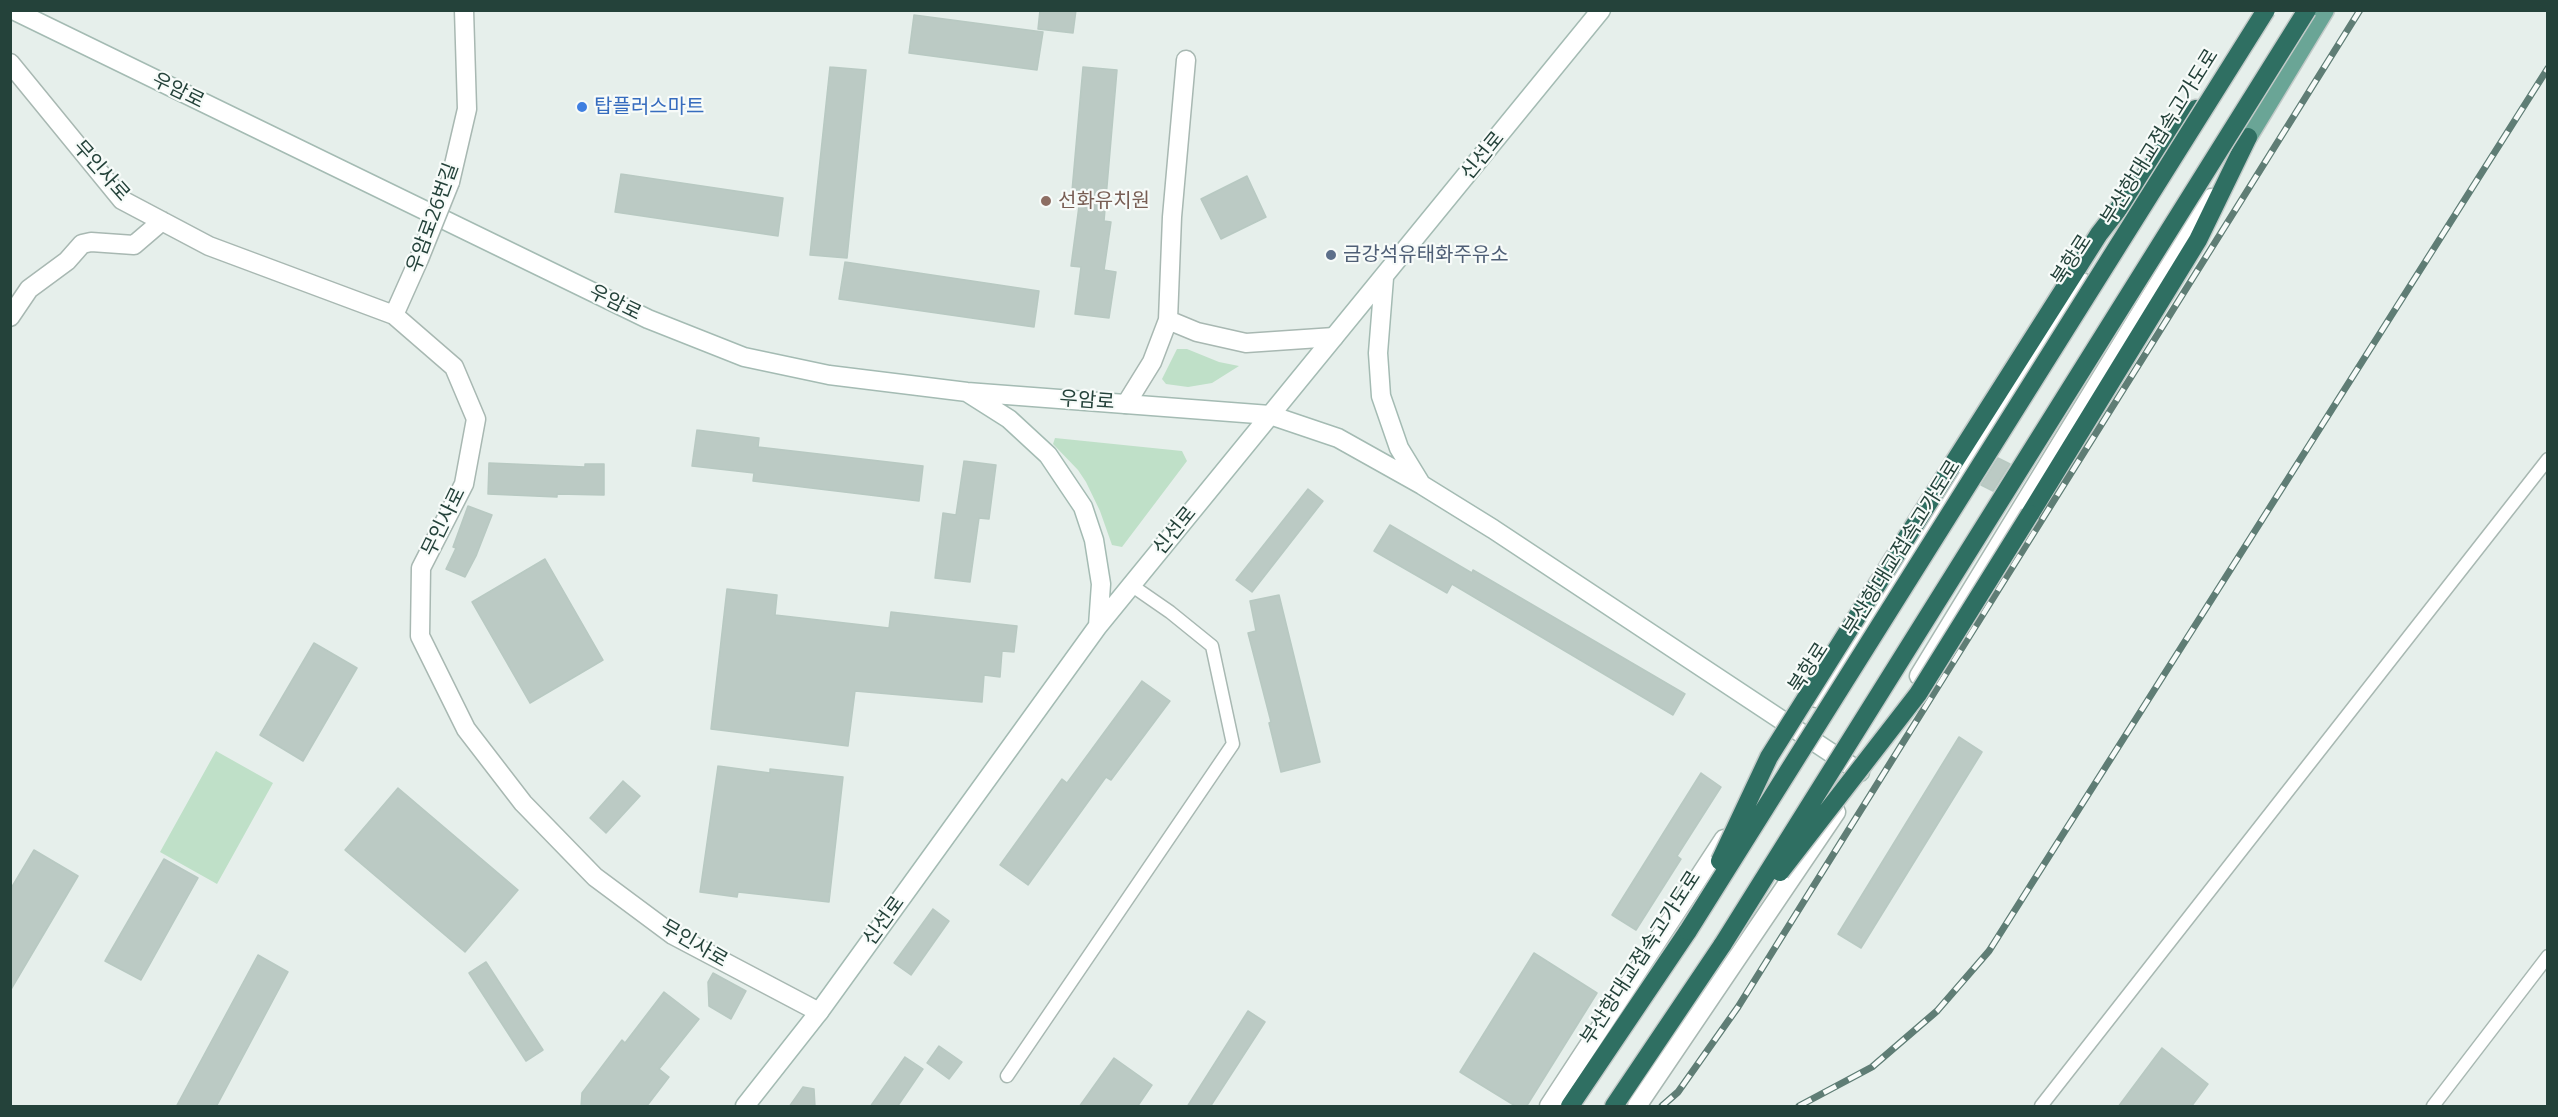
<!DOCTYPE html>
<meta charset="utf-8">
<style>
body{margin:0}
#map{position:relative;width:2558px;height:1117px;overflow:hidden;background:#e6efeb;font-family:"Open Sans",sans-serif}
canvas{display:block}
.frame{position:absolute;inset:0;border:12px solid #24423a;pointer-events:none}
</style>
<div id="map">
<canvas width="2558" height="1117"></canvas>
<div class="frame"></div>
</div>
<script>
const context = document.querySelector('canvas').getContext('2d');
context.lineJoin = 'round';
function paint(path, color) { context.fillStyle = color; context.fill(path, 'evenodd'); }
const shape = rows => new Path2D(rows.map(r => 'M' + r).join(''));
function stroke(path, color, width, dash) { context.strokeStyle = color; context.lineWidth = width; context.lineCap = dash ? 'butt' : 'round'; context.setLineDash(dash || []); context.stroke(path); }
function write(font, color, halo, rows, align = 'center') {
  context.font = font + ' "Open Sans","Noto Sans KR",sans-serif'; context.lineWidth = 4.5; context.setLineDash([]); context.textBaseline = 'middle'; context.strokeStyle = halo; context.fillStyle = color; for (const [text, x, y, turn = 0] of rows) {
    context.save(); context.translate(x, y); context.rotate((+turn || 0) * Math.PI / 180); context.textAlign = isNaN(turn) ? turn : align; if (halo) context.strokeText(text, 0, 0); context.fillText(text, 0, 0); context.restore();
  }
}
paint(shape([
 [1177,349,1187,349,1219,362,1239,366,1212,383,1188,387,1166,384,1162,379],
 [1055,438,1182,451,1187,461,1122,547,1112,545,1100,511,1086,482,1078,470,1053,444],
 [216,751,273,783,217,884,160,852]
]), '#bfe0c8');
const building = shape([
 [1040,10,1076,10,1073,33,1038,29,1040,10],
 [914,15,1043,32,1037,70,909,53,914,15],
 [830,67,866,70,847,258,810,255,830,67],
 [1083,67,1117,70,1104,221,1111,222,1104,270,1116,272,1109,318,1075,314,1081,267,1071,266,1081,191,1072,191,1083,67],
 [621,174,783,198,778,236,615,212,621,174],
 [1247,176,1266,217,1221,239,1201,199,1247,176],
 [845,262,1039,291,1034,327,839,299,845,262],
 [697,430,759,438,758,447,923,466,919,501,753,481,754,473,692,466,697,430],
 [1998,458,2010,464,1993,491,1981,485,1998,458],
 [964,461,996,465,989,519,979,518,970,582,935,578,943,513,956,515,964,461],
 [489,463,585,467,585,464,604,464,604,495,557,494,557,497,488,494,489,463],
 [1308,489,1323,501,1252,592,1236,580,1308,489],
 [468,506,492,515,476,556,465,577,446,569,456,548,453,547,468,506],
 [1390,525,1472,573,1473,570,1685,694,1673,715,1452,584,1447,593,1374,551,1390,525],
 [545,559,603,660,530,703,472,602,545,559],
 [727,589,777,595,775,615,889,628,891,612,1017,626,1014,652,1002,651,1000,677,984,675,982,702,855,691,848,746,711,729,727,589],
 [1279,595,1320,762,1281,772,1269,723,1271,722,1248,633,1256,631,1250,601,1279,595],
 [314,643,357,668,303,761,260,735,314,643],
 [1142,681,1170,701,1111,780,1106,777,1028,885,1000,865,1062,779,1067,783,1142,681],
 [1959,737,1982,752,1861,948,1838,934,1959,737],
 [718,766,770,773,770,769,843,777,829,902,738,892,737,897,700,892,718,766],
 [1701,773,1721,787,1677,856,1681,859,1636,930,1612,915,1701,773],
 [623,781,640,796,606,833,590,818,623,781],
 [398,788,518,890,465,952,345,850,398,788],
 [34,850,78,876,10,991,10,890,34,850],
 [164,859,198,878,141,980,105,961,164,859],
 [933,909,949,921,911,975,894,963,933,909],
 [1534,953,1597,993,1526,1107,1517,1107,1460,1072,1534,953],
 [258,955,288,972,216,1107,176,1107,258,955],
 [486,962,543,1050,526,1061,469,973,486,962],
 [713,973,746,991,731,1019,709,1006,708,982,713,973],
 [664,992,699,1019,659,1069,669,1077,646,1107,581,1107,582,1093,622,1040,625,1043,664,992],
 [1248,1011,1265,1022,1210,1107,1187,1107,1248,1011],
 [939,1046,962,1062,949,1079,927,1063,939,1046],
 [2162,1048,2208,1084,2191,1107,2118,1107,2162,1048],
 [905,1057,923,1069,897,1107,870,1107,905,1057],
 [1114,1058,1152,1085,1137,1107,1079,1107,1114,1058],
 [803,1087,814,1089,815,1107,789,1107,803,1087]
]);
paint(building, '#bbcac4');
stroke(building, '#b8c9c2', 1.5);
const lane = shape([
 [1007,1076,1233,744,1212,646,1170,612,1131,585],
 [2041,1106,2548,459],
 [2433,1106,2548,956]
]);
const street = shape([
 [10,63,122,200,209,246,394,315,454,367,476,419,464,484,421,568,420,636,466,729,523,803,595,877,673,935,819,1012],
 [450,182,467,109,464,10],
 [394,315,419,259],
 [10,317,29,289,67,261,82,244,91,242,134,245,162,221],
 [1168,320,1197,332,1246,343,1334,337],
 [1126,404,1152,362,1168,320,1172,217,1186,60],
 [1919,676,2211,198],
 [1816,698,2084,283],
 [1549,1106,1724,839],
 [1637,1106,1836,812]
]);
const secondary = shape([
 [13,10,648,319,744,357,829,375,967,392,1270,415,1338,438,1422,485,1493,529,1860,772],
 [1384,278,1378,353,1381,396,1399,448,1421,484],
 [968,393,1009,419,1048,455,1083,507,1094,540,1101,584,1098,626],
 [745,1106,819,1012,1098,626,1601,10]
]);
const primary = shape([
 [2248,137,2325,10]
]);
const highway = shape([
 [1951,467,2099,234,2196,109],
 [2030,514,2198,240,2248,137],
 [1570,1106,1688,931],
 [1614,1106,1723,944]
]);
stroke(lane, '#a8b8b2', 15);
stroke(street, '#a8b8b2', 21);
stroke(secondary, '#a4bbb3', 21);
stroke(primary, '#c2cac8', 21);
stroke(highway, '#c2cac8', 21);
stroke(lane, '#fff', 12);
stroke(street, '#fff', 18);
stroke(secondary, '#fff', 18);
stroke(primary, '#6aa596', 18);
stroke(highway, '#2f6f62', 18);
const rail = shape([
 [1662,1106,1678,1092,1738,1007,2360,10],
 [1799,1106,1872,1067,1937,1011,1989,951,2548,68]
]);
stroke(rail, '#5f7d75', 7);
stroke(rail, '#f7fbf9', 4.5, [14]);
const streetBridge = shape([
 [419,259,450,182]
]);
const highwayBridge = shape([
 [1720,861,1769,757,1951,467],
 [1780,872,1918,694,2030,514],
 [1688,931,2266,10],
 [1723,944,2307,10]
]);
stroke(streetBridge, '#a8b8b2', 21, []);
stroke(highwayBridge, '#c2cac8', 21, []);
stroke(streetBridge, '#fff', 18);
stroke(highwayBridge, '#2f6f62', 18);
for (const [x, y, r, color] of [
 [582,107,6,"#3f7fe0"],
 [1046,201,6,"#8d6e63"],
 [1331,255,6,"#5c6f8a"]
]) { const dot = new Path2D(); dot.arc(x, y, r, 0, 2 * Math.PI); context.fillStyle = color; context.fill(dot); stroke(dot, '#f7fbf9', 2); }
write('20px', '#24423a', '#f7fbf9', [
 ["우암로",178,91,26],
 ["부산항대교접속고가도로",2160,137,-58],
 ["신선로",1483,156,-51],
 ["무인사로",101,171,48],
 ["우암로26번길",433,218,-70],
 ["북항로",2072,260,-57],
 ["우암로",615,303,26],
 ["우암로",1087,401,4],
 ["무인사로",444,522,-64],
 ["신선로",1175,531,-51],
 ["부산항대교접속고가도로",1902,548,-58],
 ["북항로",1809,668,-57],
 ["신선로",884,921,-54],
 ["무인사로",694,944,30],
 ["부산항대교접속고가도로",1641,958,-57]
]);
write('20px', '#366cbe', '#f7fbf9', [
 ["탑플러스마트",594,107]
], 'left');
write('20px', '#785e54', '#f7fbf9', [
 ["선화유치원",1058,201]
], 'left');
write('20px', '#4e5e75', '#f7fbf9', [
 ["금강석유태화주유소",1343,255]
], 'left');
</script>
